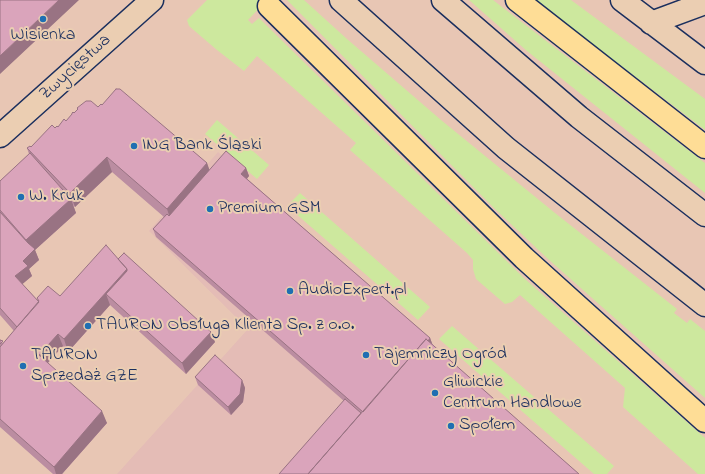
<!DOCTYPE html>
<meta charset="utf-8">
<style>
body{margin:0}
canvas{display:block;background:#e8c6b4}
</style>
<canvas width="705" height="474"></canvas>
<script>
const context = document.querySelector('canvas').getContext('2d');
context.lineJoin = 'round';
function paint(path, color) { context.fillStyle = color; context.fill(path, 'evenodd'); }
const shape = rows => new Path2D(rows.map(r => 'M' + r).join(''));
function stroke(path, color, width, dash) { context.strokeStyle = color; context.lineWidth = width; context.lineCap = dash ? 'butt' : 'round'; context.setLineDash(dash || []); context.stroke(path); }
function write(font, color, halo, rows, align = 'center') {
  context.font = font + ' "Indie Flower",sans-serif'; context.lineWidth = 4; context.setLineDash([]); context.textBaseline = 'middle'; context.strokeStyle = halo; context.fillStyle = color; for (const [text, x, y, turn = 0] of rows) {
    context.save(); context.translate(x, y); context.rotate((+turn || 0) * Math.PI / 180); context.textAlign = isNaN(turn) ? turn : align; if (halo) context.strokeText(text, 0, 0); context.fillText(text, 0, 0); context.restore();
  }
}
paint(shape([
 [218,152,436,349,578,474,117,474,248,329,149,231]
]), '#e4bcb6');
paint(shape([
 [207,0,267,0,248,20,252,24,259,18,525,279,705,438,705,474,698,474,623,407,625,388,520,295,512,302,505,304,476,279,473,269,473,260,467,253,350,150,356,143,257,56,244,71,217,50,189,26,187,20],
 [287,0,304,0,347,39,441,120,555,213,677,309,674,313,687,323,690,319,705,331,705,398,548,259,495,209],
 [469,0,493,0,705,163,705,193,527,51],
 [535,0,571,0,705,99,705,130],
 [217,120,269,165,257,179,205,134],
 [300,193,430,307,418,320,287,206],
 [452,326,614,466,607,474,594,474,439,339]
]), '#cde89e');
const minor = shape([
 [341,0,506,148,705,305],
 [443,0,579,117,705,215],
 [622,0,705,63],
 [651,23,705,3],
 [0,136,152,0]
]);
const major = shape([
 [517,0,705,147],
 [269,6,524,258,705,421]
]);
stroke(minor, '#1b2f5e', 25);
stroke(major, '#1b2f5e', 25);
stroke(minor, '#ebceb2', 22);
stroke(major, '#fedd96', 22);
paint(shape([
 [102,105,207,163,209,170,246,168,249,176,247,179,430,338,433,346,579,474,279,474,344,401,156,237,153,229,164,217,112,172,75,207,73,205,76,213,35,250,39,260,29,269,32,276,22,284,38,301,37,298,60,296,118,259,215,342,186,374,110,305,68,352,63,346,48,363,107,423,62,474,53,474,0,427,0,340,3,343,14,331,0,315,0,181,29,154,27,148,31,147,55,128,58,127,66,121,72,115,72,113,98,107],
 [195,377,242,380,245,388,243,402,231,415,198,385]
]), '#bb8da1');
paint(shape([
 [59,0,79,0,0,74,0,56],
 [107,157,112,172,75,207,70,193],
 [207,163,212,177,172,224,167,209],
 [246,168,249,176,244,182,241,174],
 [71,199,76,213,35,250,39,260,29,269,32,276,19,287,15,276,23,261,31,253,26,240],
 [127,269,131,281,106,294,110,305,68,352,64,339],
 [211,332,215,342,186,374,182,363],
 [58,334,63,346,43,368,39,355],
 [430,338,433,346,365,413],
 [242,380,245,388,243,402,231,415,228,407],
 [102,411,107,423,62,474,56,474,54,467]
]), '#997383');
const building = shape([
 [0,0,59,0,0,56,0,0],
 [116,89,120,89,207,163,167,209,107,157,70,193,27,148,30,146,31,147,52,125,55,128,57,126,58,127,64,119,66,121,72,114,72,113,73,112,74,113,78,109,77,108,86,101,91,101,98,107,101,104,102,105,116,89],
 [226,151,246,168,241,174,430,338,428,341,426,339,363,412,153,229,167,214,169,216,226,151],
 [30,153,71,199,26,240,0,210,0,181,30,153],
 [0,212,28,243,35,249,23,261,28,266,15,276,39,302,17,327,0,308,0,212],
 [106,245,127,269,64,339,58,334,39,355,102,411,54,467,0,419,0,347,39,301,37,298,48,286,60,296,106,245],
 [124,253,211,332,182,363,106,294,127,271,127,269,118,259,124,253],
 [426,339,579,474,308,474,426,339],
 [0,340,3,341,0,344,0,340],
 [215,355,242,380,240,394,228,407,195,377,215,355],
 [345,399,361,413,308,474,279,474,345,399]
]);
paint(building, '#daa4bb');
stroke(building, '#997383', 1);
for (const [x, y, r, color] of [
 [43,19,4,"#1f6fb2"],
 [134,146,4,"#1f6fb2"],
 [21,197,4,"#1f6fb2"],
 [210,209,4,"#1f6fb2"],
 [290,291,4,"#1f6fb2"],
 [88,326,4,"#1f6fb2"],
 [366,355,4,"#1f6fb2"],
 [23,366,4,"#1f6fb2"],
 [435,393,4,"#1f6fb2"],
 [451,426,4,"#1f6fb2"]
]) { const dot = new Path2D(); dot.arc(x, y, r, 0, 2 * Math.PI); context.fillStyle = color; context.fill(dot); stroke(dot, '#ebceb2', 1.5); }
write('18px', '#1b2f5e', '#ebceb2', [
 ["Wisienka",43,36,"center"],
 ["ING Bank Śląski",142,146],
 ["W. Kruk",29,197],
 ["Premium GSM",218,209],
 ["AudioExpert.pl",298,291],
 ["TAURON Obsługa Klienta Sp. z o.o.",96,326],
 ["Tajemniczy Ogród",374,355],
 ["TAURON",31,356],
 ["Sprzedaż GZE",31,377],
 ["Gliwickie",443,383],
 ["Centrum Handlowe",443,404],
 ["Społem",459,426]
], 'left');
write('18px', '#1b2f5e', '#ebceb2', [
 ["Zwycięstwa",76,68,-42]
]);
</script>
